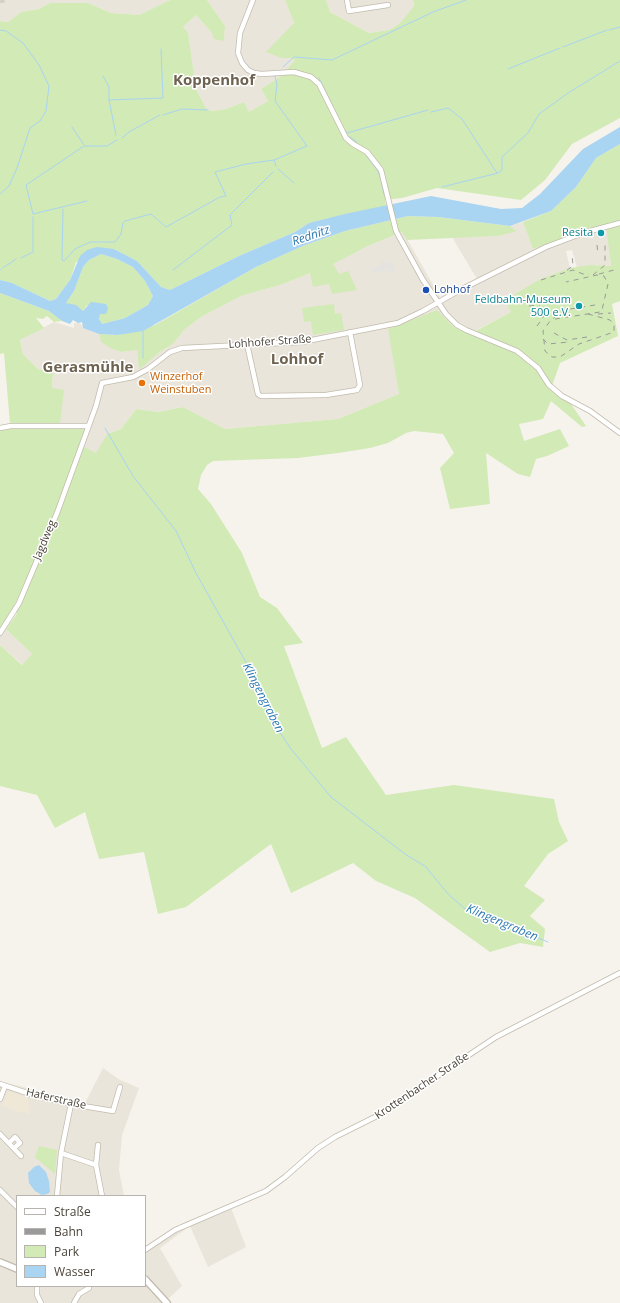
<!DOCTYPE html>
<meta charset="utf-8">
<style>
body{margin:0}
#map{position:relative;width:620px;height:1303px;overflow:hidden;background:#f6f3ec;font-family:"Open Sans",sans-serif}
canvas{display:block}
.legend{position:absolute;left:16px;top:1195px;width:130px;height:92px;box-sizing:border-box;background:#fff;border:1px solid #b7b4b0;margin:0;padding:5px 7px;list-style:none;font-size:12px;color:#4b4439}
.legend li{display:flex;align-items:center;gap:8px;height:20px}
.legend b{width:20px;border:1px solid #b7b4b0}
</style>
<div id="map">
<canvas width="620" height="1303"></canvas>
<ul class="legend">
<li><b style="height:5px;background:#fff"></b>Straße</li>
<li><b style="height:5px;background:#9a9a9a"></b>Bahn</li>
<li><b style="height:11px;background:#d2eab5"></b>Park</li>
<li><b style="height:11px;background:#a9d4f2"></b>Wasser</li>
</ul>
</div>
<script>
const context = document.querySelector('canvas').getContext('2d');
context.lineJoin = 'round';
function paint(path, color) { context.fillStyle = color; context.fill(path, 'evenodd'); }
const shape = rows => new Path2D(rows.map(r => 'M' + r).join(''));
function stroke(path, color, width, dash) { context.strokeStyle = color; context.lineWidth = width; context.lineCap = dash ? 'butt' : 'round'; context.setLineDash(dash || []); context.stroke(path); }
function write(font, color, halo, rows, align = 'center') {
  context.font = font + ' "Open Sans",sans-serif'; context.lineWidth = 3; context.setLineDash([]); context.textBaseline = 'middle'; context.strokeStyle = halo; context.fillStyle = color; for (const [text, x, y, turn = 0] of rows) {
    context.save(); context.translate(x, y); context.rotate((+turn || 0) * Math.PI / 180); context.textAlign = isNaN(turn) ? turn : align; if (halo) context.strokeText(text, 0, 0); context.fillText(text, 0, 0); context.restore();
  }
}
paint(shape([
 [0,0,170,0,139,15,111,13,88,3,50,3,39,9,21,12,8,22,0,21],
 [207,0,250,0,252,6,255,0,285,0,294,23,282,58,290,57,295,60,280,77,261,89,268,101,249,113,244,102,226,109,213,111,207,110,196,89,188,32,183,27,196,15,212,33,224,41,225,26],
 [326,0,413,0,414,6,399,24,389,30,369,33,330,12],
 [523,222,533,249,607,223,611,266,590,265,577,268,572,250,566,251,570,268,540,279,506,300,511,312,471,333,454,327,437,310,389,329,399,394,338,419,225,429,183,407,158,412,136,409,121,429,107,434,96,454,82,446,60,423,52,389,53,372,38,369,23,354,20,340,54,322,74,328,74,323,80,323,83,328,99,334,101,342,122,352,137,350,139,370,161,351,173,344,184,330,201,317,241,296,283,284,332,264,366,247,403,232,440,297,477,279,452,237,498,236,516,230,510,226],
 [2,625,32,654,23,665,0,645,0,628],
 [103,1068,120,1080,139,1088,122,1135,119,1170,124,1196,17,1196,17,1286,145,1286,145,1247,185,1222,230,1205,246,1247,208,1267,190,1226,160,1248,182,1286,168,1299,167,1303,0,1303,0,1081,85,1103]
]), '#eae5da');
paint(shape([
 [8,1091,28,1098,30,1115,2,1106]
]), '#efe8d6');
paint(shape([
 [170,0,207,0,225,26,224,41,214,39,212,33,196,15,183,27,188,32,196,89,207,110,213,111,226,109,244,102,249,112,268,101,261,89,280,77,295,60,290,58,282,58,266,52,294,23,285,0,326,0,330,12,369,33,389,30,399,24,414,6,413,0,620,0,620,118,572,144,545,180,521,200,437,188,402,198,385,200,386,206,309,223,295,232,239,256,170,290,161,287,137,261,114,249,76,262,70,280,56,299,50,301,12,283,0,280,0,21,8,22,21,12,39,9,50,3,88,3,111,13,139,15],
 [620,144,620,301,612,304,618,336,560,363,551,389,571,404,586,426,582,427,551,401,543,419,519,424,524,441,560,429,569,446,547,456,536,459,530,477,518,474,486,453,490,504,450,509,440,468,454,453,443,434,414,431,406,433,388,443,370,448,338,453,298,458,213,461,207,465,201,475,198,489,211,504,242,553,260,597,277,608,303,643,284,646,322,748,346,737,386,795,454,785,554,799,559,822,568,841,548,854,524,886,545,900,530,916,545,929,543,947,520,943,490,952,415,898,376,881,353,863,291,893,271,844,186,907,158,914,144,852,99,859,85,812,55,828,37,795,0,786,0,645,22,665,32,654,6,629,16,615,24,584,12,611,0,628,0,427,10,424,4,353,0,354,0,293,49,311,62,321,54,322,47,316,43,319,36,318,44,328,20,340,23,354,38,369,53,372,52,388,64,390,60,423,88,427,82,446,96,453,107,434,121,429,136,409,158,412,183,407,225,429,338,419,399,394,388,329,437,310,454,327,472,333,511,312,505,300,540,279,570,268,590,265,611,266,606,224,533,249,523,222,551,211,576,187,596,158],
 [408,216,438,217,510,226,517,231,498,236,407,240,402,232,366,247,333,264,339,274,348,271,357,290,332,294,329,284,313,287,310,273,283,284,241,296,201,317,184,330,173,344,161,351,139,370,137,350,122,352,112,349,101,342,99,334,118,335,155,325,256,267,305,245,345,231],
 [101,254,117,259,133,267,145,281,153,296,148,305,125,318,102,324,99,319,100,314,87,305,83,311,66,303,74,291,83,267,89,260],
 [334,304,335,314,341,313,344,330,313,335,311,321,304,322,302,308],
 [39,1146,57,1150,55,1174,35,1157]
]), '#d2eab5');
paint(shape([
 [388,261,392,263,396,271,390,273,388,270,372,273,371,268,379,266,381,262]
]), '#e5e3e0');
paint(shape([
 [620,127,620,144,596,158,576,187,551,211,510,226,438,217,408,216,345,231,305,245,256,267,143,331,118,335,99,334,83,328,82,322,78,323,73,320,70,324,62,321,49,311,0,293,0,280,12,283,50,301,56,299,70,280,80,256,87,250,97,247,114,249,137,261,161,287,170,290,239,256,295,232,309,223,345,214,431,196,501,209,522,208,540,194,583,149],
 [101,254,117,259,133,267,145,281,153,296,148,305,125,318,102,324,99,319,100,314,106,314,108,308,106,304,91,302,83,311,76,305,66,303,74,291,83,267,89,260],
 [39,1165,46,1172,49,1181,50,1192,47,1194,42,1195,35,1191,29,1183,28,1173,34,1167]
]), '#a9d4f2');
stroke(shape([
 [0,30,6,31,23,43,39,65,49,86,46,111,40,121,30,128,17,168,9,186,0,194],
 [609,30,620,27],
 [563,47,607,30],
 [283,67,294,57,332,60,433,12,466,0],
 [508,69,560,48],
 [103,76,109,87,109,100,116,135],
 [319,78,337,115],
 [109,100,163,98,161,49],
 [431,112,448,108,462,119,497,173],
 [163,115,182,109,208,110],
 [72,127,84,145],
 [344,129,347,133,428,110],
 [350,137,357,142],
 [122,138,129,132,160,115],
 [366,155,378,171,381,180],
 [274,160,276,166],
 [278,169,294,183],
 [382,185,384,194],
 [442,187,498,173,502,170,502,157,528,133,539,114,568,93,620,61],
 [87,201,33,214,26,185,84,146,107,146,117,140],
 [63,209,62,260,64,261,75,249,90,242,115,242,121,234,123,223,125,221,151,214,166,227,220,197,226,196,215,172,246,164,274,160,307,146,275,101,277,85,275,76],
 [21,258,33,252,33,217],
 [3,268,16,259],
 [0,270,1,269],
 [173,270,232,225,230,215,273,172],
 [143,331,143,358],
 [105,428,133,476,176,531,196,573,248,666,271,719,291,749,331,797,405,854,426,867,448,894,464,908,548,942]
]), '#a9d4f2', 1);
stroke(shape([
 [0,1,6,0]
]), '#d4d0c8', 4.5, [4.5, 2]);
const minor = shape([
 [253,0,240,33,238,53,242,63,248,70,254,73,262,74,294,72,311,77,319,84,346,138,353,144,367,152,381,170,396,231,423,280,446,314,457,325,466,330,517,351,538,368,549,385,562,396,590,411,620,433],
 [347,0,349,11,388,5],
 [247,344,258,394,261,396,326,395,357,390,360,385,350,332],
 [0,428,11,426,88,426],
 [0,633,19,603,57,513,96,406,102,383,133,377,148,369,170,352,182,348,302,342,398,323,423,311,460,290,546,247,583,233,620,223],
 [0,1084,30,1094,71,1104,113,1111,120,1087],
 [0,1099,5,1086],
 [0,1134,21,1156],
 [9,1143,15,1137,20,1143,14,1148],
 [98,1145,96,1165,102,1196],
 [61,1153,96,1165],
 [0,1190,17,1207],
 [57,1196,61,1153,71,1104],
 [145,1250,175,1230,266,1191,285,1177,318,1148,335,1137,379,1115,496,1037,620,973],
 [37,1286,37,1295,41,1303],
 [74,1303,79,1294,89,1288]
]);
const tertiary = shape([
 [0,1262,17,1269],
 [145,1279,167,1303]
]);
stroke(minor, '#c2bbae', 6);
stroke(tertiary, '#c2bbae', 8);
stroke(minor, '#fff', 4.5);
stroke(tertiary, '#fff', 5.5);
stroke(shape([
 [597,245,598,254],
 [567,270,573,266,572,254],
 [599,274,614,270],
 [593,275,605,265,605,242],
 [541,280,573,270,583,274,589,274],
 [529,306,540,305],
 [530,313,544,311],
 [588,314,610,320,614,325,614,332,579,344,560,357,552,357,545,351,543,331,550,321,564,310,595,305],
 [598,314,611,313],
 [555,319,600,312,602,310,608,284,604,276,597,275,566,282],
 [537,326,544,316],
 [554,333,567,340,587,337],
 [543,339,548,344,569,342,567,342]
]), '#9a9a9a', 1, [5, 5]);
for (const [x, y, r, color] of [
 [601,233,4,"#0f9aa8"],
 [426,290,4,"#1a4fb4"],
 [579,306,4,"#0f9aa8"],
 [142,383,4,"#e8710a"]
]) { const dot = new Path2D(); dot.arc(x, y, r, 0, 2 * Math.PI); context.fillStyle = color; context.fill(dot); stroke(dot, '#fff', 1.5); }
write('11px', '#0d838f', '#fff', [
 ["Resita",593,233],
 ["Feldbahn-Museum",571,300],
 ["500 e.V.",571,313]
], 'right');
write('11px', '#164399', '#fff', [
 ["Lohhof",434,290]
], 'left');
write('11px', '#4b4439', '#fff', [
 ["Lohhofer Straße",270,342,-4],
 ["Jagdweg",45,540,-67],
 ["Krottenbacher Straße",422,1086,-34],
 ["Haferstraße",56,1099,13]
]);
write('11px', '#c56008', '#fff', [
 ["Winzerhof",150,377],
 ["Weinstuben",150,390]
], 'left');
write('italic 12px', '#2e7ab2', '#fff', [
 ["Rednitz",311,236,-19],
 ["Klingengraben",263,698,63],
 ["Klingengraben",502,923,23]
]);
write('bold 15px', '#6e6250', '#fff', [
 ["Koppenhof",214,81],
 ["Lohhof",297,360],
 ["Gerasmühle",88,368]
]);
</script>
